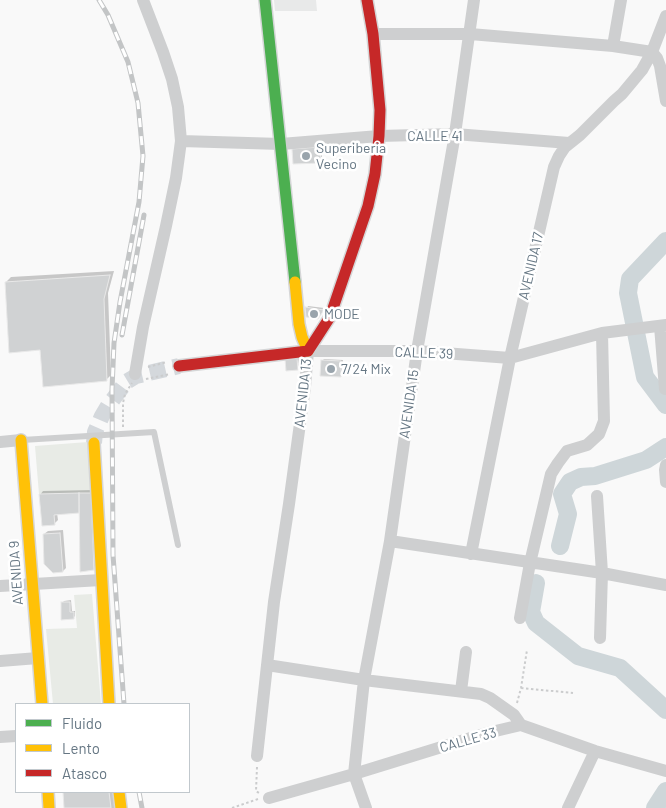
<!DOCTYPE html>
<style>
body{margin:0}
#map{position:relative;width:666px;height:808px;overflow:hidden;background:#f9f9f9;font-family:Barlow,sans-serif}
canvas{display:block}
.legend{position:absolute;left:15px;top:703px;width:175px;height:90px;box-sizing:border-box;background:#fff;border:1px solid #c1c8cd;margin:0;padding:6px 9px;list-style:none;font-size:15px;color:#657683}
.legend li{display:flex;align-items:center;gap:10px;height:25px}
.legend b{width:25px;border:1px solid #c1c8cd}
</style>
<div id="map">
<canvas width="666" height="808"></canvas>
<ul class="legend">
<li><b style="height:6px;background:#4caf50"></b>Fluido</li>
<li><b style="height:6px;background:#ffc107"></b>Lento</li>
<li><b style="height:6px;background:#c62828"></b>Atasco</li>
</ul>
</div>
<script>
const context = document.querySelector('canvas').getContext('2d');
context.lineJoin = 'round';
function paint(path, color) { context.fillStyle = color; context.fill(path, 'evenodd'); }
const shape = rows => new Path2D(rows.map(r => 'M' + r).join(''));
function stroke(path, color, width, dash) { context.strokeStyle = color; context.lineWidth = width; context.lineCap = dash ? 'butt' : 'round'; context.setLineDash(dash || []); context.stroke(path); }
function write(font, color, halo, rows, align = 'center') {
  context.font = font + ' Barlow,sans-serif'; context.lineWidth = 5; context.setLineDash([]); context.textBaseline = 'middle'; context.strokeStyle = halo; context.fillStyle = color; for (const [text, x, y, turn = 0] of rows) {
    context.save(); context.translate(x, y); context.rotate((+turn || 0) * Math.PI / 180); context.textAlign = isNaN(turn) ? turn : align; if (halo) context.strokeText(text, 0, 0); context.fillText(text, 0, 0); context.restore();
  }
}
paint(shape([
 [274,0,316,0,317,11,275,11]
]), '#e8e9e9');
paint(shape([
 [88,442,91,493,39,494,35,446],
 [92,594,101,704,53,704,46,629,77,628,74,595]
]), '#e8ebe6');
paint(shape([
 [322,146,322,160,320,162,295,162],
 [114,271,108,293,111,375,107,379,41,348,6,282,11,277],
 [308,306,324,308,318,318,307,308],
 [299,357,300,367,298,369,288,358],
 [324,359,343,360,342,374,340,376,322,361],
 [94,490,80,512,57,513,58,520,54,524,40,495,43,491],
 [63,530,66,568,63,571,44,534,48,531],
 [71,600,72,611,75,611,75,616,73,618,62,603,64,601],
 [64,792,114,792,116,808,65,808]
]), '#0003');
stroke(shape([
 [666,241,630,279,628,293,645,377,666,405],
 [560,546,568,514,562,494,570,482,581,477,595,476,646,460,666,447],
 [536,583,531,612,536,623,578,656,620,668,666,710],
 [655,808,666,791]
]), '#ced6d9', 18);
const building = shape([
 [320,147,321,163,293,164,292,149,320,147],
 [110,275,104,299,107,381,43,387,40,350,9,353,5,282,110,275],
 [305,307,324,310,318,319,306,317,305,307],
 [297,358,298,370,286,371,285,359,297,358],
 [321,360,341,361,341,377,320,376,321,360],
 [79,493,91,493,94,570,80,572,79,493],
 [79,493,79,513,54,515,55,525,42,526,39,494,79,493],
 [60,533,63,572,53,573,44,564,43,534,60,533],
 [61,602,70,602,70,612,74,612,74,619,61,620,61,602],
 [63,792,109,792,111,808,64,808,63,792]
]);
paint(building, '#d0d2d3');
stroke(building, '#e8e8e8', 1);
stroke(shape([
 [94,443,95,432,102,416,108,406,126,382,136,376,179,366]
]), '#d4d8dc', 16, [16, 8]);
const fast = shape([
 [265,0,295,282]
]);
const slow = shape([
 [295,282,299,324,302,337,308,351],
 [21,440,42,704],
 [94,443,109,704],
 [48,792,49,808],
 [119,792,121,808]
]);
const jam = shape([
 [308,351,330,317,368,206,375,174,379,136,380,110,373,34,367,0],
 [179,366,308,351]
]);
stroke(fast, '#d5d6d7', 14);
stroke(slow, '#d5d6d7', 14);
stroke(jam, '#d5d6d7', 14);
stroke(shape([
 [148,367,167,362],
 [146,379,170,374],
 [123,427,123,403,125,394,132,383],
 [521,688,573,693],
 [517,703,521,688,527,650],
 [257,767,256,791,259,793],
 [232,808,258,799]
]), '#cbcccd', 2, [2.5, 2.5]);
stroke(shape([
 [22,440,154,432,178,545]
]), '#cecfd0', 6);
stroke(shape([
 [373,34,470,34,613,46,652,52,657,58,660,66,666,101],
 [613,46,621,0],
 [181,141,281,144,379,136,455,134,569,143],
 [660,326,665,389],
 [135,374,143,327,166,226,176,178,181,141,178,107,172,79,163,52,143,0],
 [0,442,21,440],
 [666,465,665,470,666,482],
 [597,496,602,573,600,638],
 [390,541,602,573,666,585],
 [471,554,510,358,554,167,559,156,565,147,580,135,614,101,622,94,642,70,652,52,666,16],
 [0,586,101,580],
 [520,618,530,563,551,474,558,463,567,451,587,445,599,434,604,421,602,333],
 [0,661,38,658],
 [267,665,364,680,481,694,490,698,514,715,521,725],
 [461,691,466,652],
 [0,737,16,736],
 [257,756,274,602,289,504,305,387,308,351,417,351,510,358,602,333,666,325],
 [269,798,354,774,487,733,521,725,595,751,666,771],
 [366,808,354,774,364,680,390,541,417,351,455,134,474,0],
 [568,808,595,751]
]), '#cecfd0', 12);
stroke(fast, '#4caf50', 11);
stroke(slow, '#ffc107', 11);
stroke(jam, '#c62828', 11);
const rail = shape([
 [99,0,108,15,128,62,138,103,143,156,139,202,120,302,114,343,112,389,113,555,124,704],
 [122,335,144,215],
 [139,792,142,808]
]);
stroke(rail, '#c3c5c6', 5);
stroke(rail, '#fff', 3, [9]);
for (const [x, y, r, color] of [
 [306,156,5,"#99a4ac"],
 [314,314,5,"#99a4ac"],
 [331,369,5,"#99a4ac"]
]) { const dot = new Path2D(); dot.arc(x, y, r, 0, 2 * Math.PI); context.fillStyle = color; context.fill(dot); stroke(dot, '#fff', 2); }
write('14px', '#657683', '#fff', [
 ["CALLE 41",435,136],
 ["AVENIDA 17",531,266,-77],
 ["CALLE 39",424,353,2],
 ["AVENIDA 13",303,393,-84],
 ["AVENIDA 15",409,404,-82],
 ["AVENIDA 9",16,573,-94],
 ["CALLE 33",468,740,-16]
]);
write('14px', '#657683', '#fff', [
 ["Superiberia",316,148],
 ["Vecino",316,164],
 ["MODE",324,314],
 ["7/24 Mix",341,369]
], 'left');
</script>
